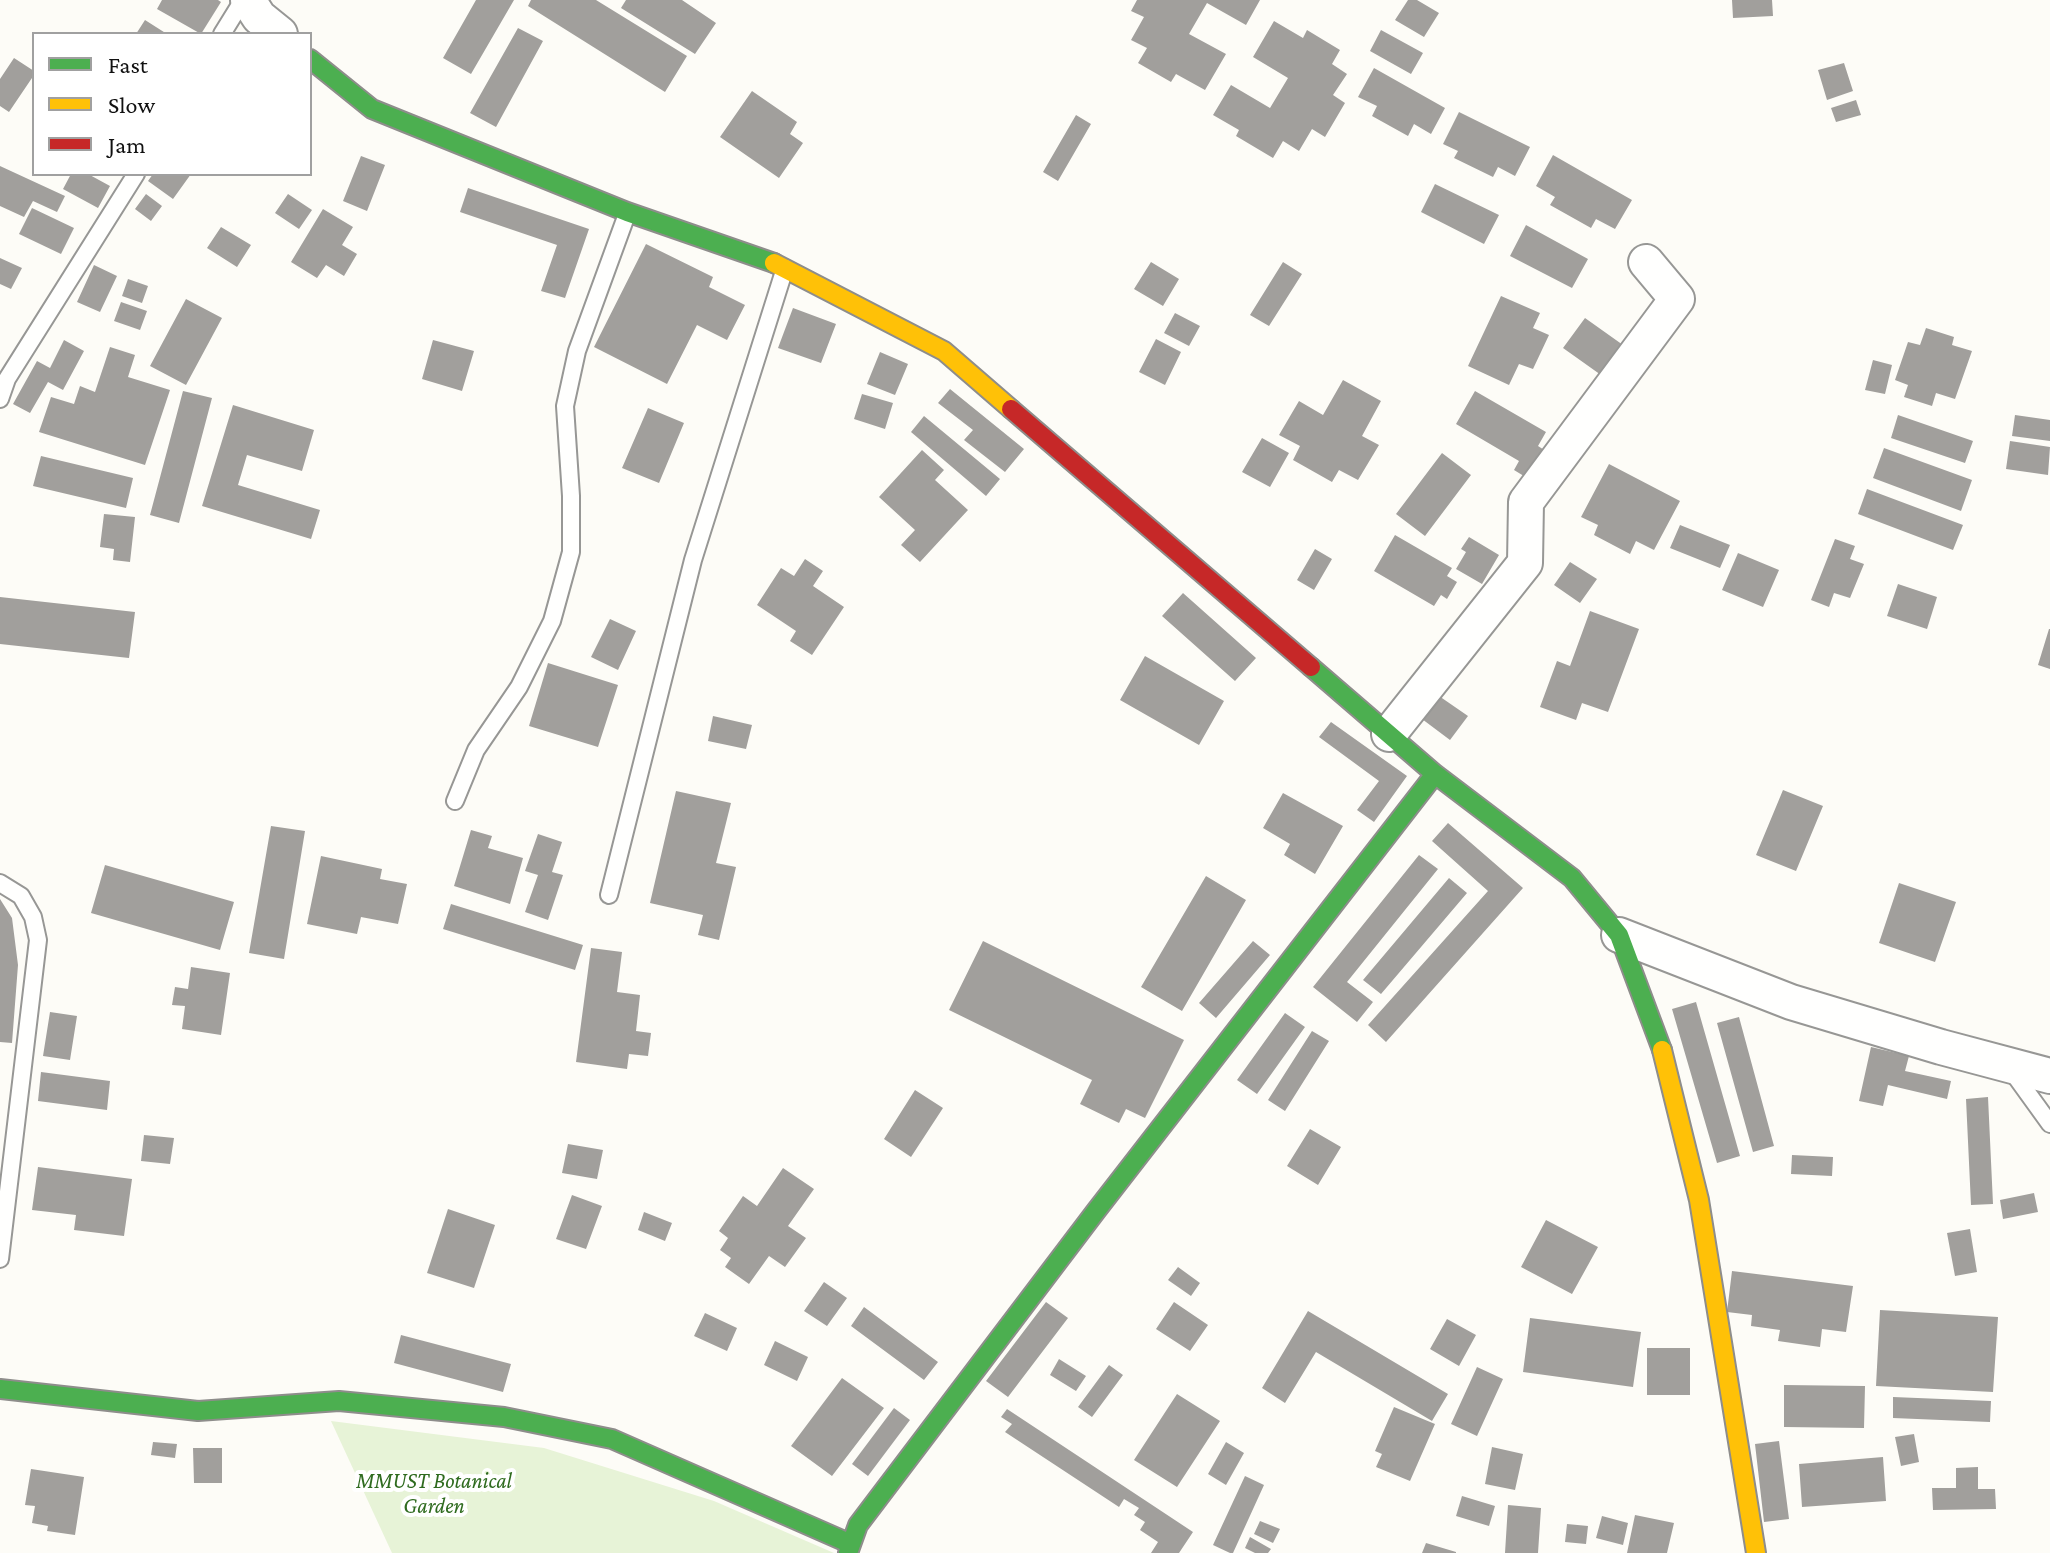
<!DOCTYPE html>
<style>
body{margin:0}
#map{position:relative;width:2050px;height:1553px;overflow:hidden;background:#fdfcf7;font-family:"Crimson Pro",serif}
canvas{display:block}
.legend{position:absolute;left:32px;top:32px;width:280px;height:144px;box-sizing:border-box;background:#fff;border:2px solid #a0a0a0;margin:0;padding:10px 14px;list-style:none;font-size:24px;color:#111}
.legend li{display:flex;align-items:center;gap:16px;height:40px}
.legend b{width:40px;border:2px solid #a0a0a0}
</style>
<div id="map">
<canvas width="2050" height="1553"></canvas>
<ul class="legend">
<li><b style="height:10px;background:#4caf50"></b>Fast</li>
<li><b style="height:10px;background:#ffc107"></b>Slow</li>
<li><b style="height:10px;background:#c62828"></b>Jam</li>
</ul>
</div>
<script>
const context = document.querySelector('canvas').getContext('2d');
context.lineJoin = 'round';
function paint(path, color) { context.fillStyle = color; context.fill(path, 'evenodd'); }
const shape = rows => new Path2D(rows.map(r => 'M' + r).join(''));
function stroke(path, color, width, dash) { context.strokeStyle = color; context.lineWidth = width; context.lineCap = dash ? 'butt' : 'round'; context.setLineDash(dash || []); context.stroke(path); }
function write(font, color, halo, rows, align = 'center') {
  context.font = font + ' "Crimson Pro",serif'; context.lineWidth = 8; context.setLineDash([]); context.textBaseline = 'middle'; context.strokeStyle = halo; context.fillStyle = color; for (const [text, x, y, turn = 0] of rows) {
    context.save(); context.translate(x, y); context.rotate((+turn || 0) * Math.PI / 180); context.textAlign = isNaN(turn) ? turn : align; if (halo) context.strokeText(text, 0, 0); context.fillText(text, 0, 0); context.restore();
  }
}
paint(shape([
 [331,1421,544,1448,714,1501,834,1553,392,1553]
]), '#e7f3d7');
paint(shape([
 [162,0,218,0,221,2,201,34,157,9],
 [476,0,514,0,471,74,443,58],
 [531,0,596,0,687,56,665,92,528,6],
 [626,0,682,0,716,23,695,54,621,8],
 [1137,0,1260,0,1246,25,1207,3,1189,34,1226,54,1205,90,1176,74,1171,82,1138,63,1147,48,1131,40,1144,17,1131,11],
 [1408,0,1417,0,1439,13,1424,37,1395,20],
 [1732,0,1772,0,1773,16,1733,18],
 [145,20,167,34,136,34],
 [1274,21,1303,38,1307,30,1340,50,1332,64,1347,74,1333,95,1345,103,1325,137,1312,129,1299,151,1283,141,1273,158,1236,136,1239,130,1213,115,1231,85,1270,108,1288,78,1253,57],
 [518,28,543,41,496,127,470,113],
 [1381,30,1423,53,1411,74,1370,51],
 [14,58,34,71,34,75,9,112,0,106,0,79],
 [1844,63,1853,91,1827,100,1818,70],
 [1374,68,1445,108,1431,134,1414,124,1408,136,1372,116,1377,106,1358,97],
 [752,91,797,122,790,134,803,143,779,178,720,137],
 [1856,100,1861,115,1836,122,1831,108],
 [1459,112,1530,147,1515,176,1498,167,1493,177,1454,158,1458,151,1443,144],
 [1076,115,1091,124,1058,181,1043,172],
 [1553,155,1632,200,1615,229,1596,219,1591,228,1550,205,1555,197,1536,186],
 [361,156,385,165,367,211,343,201],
 [0,166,65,196,57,212,33,201,24,217,0,206],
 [71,174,88,174,110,186,98,208,63,189],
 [153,174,191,174,173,199,148,181],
 [1435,184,1499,215,1484,244,1421,212],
 [468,188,589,229,565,298,541,291,557,245,460,212],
 [146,194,162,206,151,221,135,209],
 [288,194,312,210,299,229,275,213],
 [32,208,74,228,61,254,19,234],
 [323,209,353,227,342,245,357,254,344,276,326,265,317,278,291,262],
 [1526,225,1588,259,1572,288,1510,256],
 [221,227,251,245,237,267,207,248],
 [646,244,713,277,709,287,745,305,727,340,697,325,667,384,594,347],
 [0,258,22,268,11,289,0,284],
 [1151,262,1179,279,1163,306,1134,289],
 [1283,262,1302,274,1269,326,1250,315],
 [94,265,117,276,100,312,77,302],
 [128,279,148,286,142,303,122,296],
 [1501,296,1540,313,1533,328,1549,335,1533,369,1519,364,1509,385,1468,366],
 [186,299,222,318,186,385,150,366],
 [121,302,147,311,140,330,114,321],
 [793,308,836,324,821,363,778,348],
 [1175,313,1200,326,1189,346,1164,333],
 [1585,318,1623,345,1601,375,1563,348],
 [1926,328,1954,337,1952,345,1972,351,1955,399,1936,393,1932,406,1904,397,1908,385,1895,380,1908,342,1920,345],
 [1156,339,1181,352,1165,385,1139,372],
 [64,340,84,351,63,390,48,382,30,413,13,404,37,361,50,368],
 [433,340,474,351,462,391,422,379],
 [110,347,135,355,128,377,170,390,145,465,39,432,51,397,74,404,80,386,95,392],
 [880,352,908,364,895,395,867,384],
 [1873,360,1892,365,1885,394,1865,390],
 [1343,380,1381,401,1362,436,1379,445,1358,480,1339,470,1332,482,1293,460,1300,446,1279,435,1299,401,1323,415],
 [950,389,1024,449,1005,472,964,440,973,430,938,403],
 [183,391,212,398,179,523,150,515],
 [1475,391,1546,432,1538,446,1549,453,1532,481,1514,470,1519,461,1456,424],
 [862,394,893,403,885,429,854,419],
 [233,405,314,430,302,471,247,455,238,485,320,510,311,539,202,506],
 [648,408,684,423,659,483,622,468],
 [1898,415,1973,441,1965,463,1891,438],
 [2015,415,2050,420,2050,441,2012,436],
 [924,416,1000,479,986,496,911,432],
 [1262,438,1289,453,1270,487,1242,472],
 [2010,441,2050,447,2048,475,2006,469],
 [1884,448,1972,480,1961,511,1873,478],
 [922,450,944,470,935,480,968,510,920,562,901,545,915,530,879,497],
 [1442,453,1471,475,1425,536,1396,514],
 [41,456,133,478,126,508,33,486],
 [1609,464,1680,501,1654,550,1636,541,1630,554,1594,535,1598,525,1581,517],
 [1867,489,1963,525,1953,550,1858,514],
 [104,514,135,517,130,562,113,560,114,549,100,547],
 [1680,525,1730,545,1720,568,1670,548],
 [1395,535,1452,568,1447,576,1457,582,1447,599,1441,595,1434,606,1374,571],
 [1469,537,1499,555,1482,584,1456,569,1466,552,1461,549],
 [1835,539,1855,546,1850,559,1864,564,1850,598,1834,593,1829,607,1811,600],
 [1315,549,1332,559,1314,590,1297,580],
 [1738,553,1779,570,1763,607,1722,590],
 [805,559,823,571,813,586,844,607,812,655,790,641,796,631,757,605,781,568,794,576],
 [1570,562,1597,579,1580,603,1554,585],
 [1898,584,1937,597,1927,629,1887,616],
 [1183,593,1256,658,1235,681,1162,616],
 [0,597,135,612,129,658,0,644],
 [1590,611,1639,629,1608,712,1582,703,1576,720,1540,707,1557,661,1570,666],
 [610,619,636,631,618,670,591,657],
 [2049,629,2050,629,2050,669,2038,665],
 [1145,656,1224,701,1199,745,1120,700],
 [548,663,618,685,598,747,529,726],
 [1439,696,1468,716,1450,740,1422,719],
 [713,716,752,725,746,749,708,741],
 [1331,722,1407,776,1374,822,1357,810,1379,781,1319,737],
 [1783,790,1823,806,1796,871,1756,855],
 [676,791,731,803,716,863,736,867,719,940,698,935,703,915,650,903],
 [1283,793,1343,826,1315,874,1284,855,1290,844,1263,828],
 [1448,823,1523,888,1386,1042,1368,1025,1488,891,1432,841],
 [271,826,305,831,284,959,249,953],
 [471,830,492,836,488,848,523,858,510,904,454,886],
 [538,834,562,842,552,872,563,875,548,920,525,912,538,875,525,871],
 [1419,855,1438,869,1347,982,1373,1002,1357,1022,1313,987],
 [321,856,382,869,380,879,407,884,398,924,361,917,357,934,307,924],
 [105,865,234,902,220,950,91,913],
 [1206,876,1246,900,1182,1011,1141,987],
 [1449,878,1467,893,1381,994,1363,980],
 [1899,883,1956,902,1935,962,1879,943],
 [0,899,12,918,18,965,12,1043,0,1042],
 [451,904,583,945,575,970,443,929],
 [983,941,1184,1040,1145,1118,1126,1109,1119,1123,1080,1104,1092,1080,949,1010],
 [1253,941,1270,955,1216,1018,1199,1003],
 [591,948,622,952,617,992,640,995,636,1031,651,1033,648,1056,629,1054,627,1069,576,1062],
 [191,967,230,973,221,1035,182,1029,185,1006,172,1005,175,987,188,989],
 [1696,1002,1740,1156,1717,1163,1672,1009],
 [50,1012,77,1016,70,1060,43,1056],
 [1285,1013,1305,1027,1257,1094,1237,1080],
 [1739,1017,1774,1146,1753,1152,1717,1023],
 [1312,1031,1329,1041,1285,1111,1268,1100],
 [1871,1047,1909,1056,1905,1071,1951,1081,1947,1099,1888,1085,1883,1106,1859,1101],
 [41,1072,110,1081,107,1110,38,1101],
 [915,1090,943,1108,911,1157,884,1139],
 [1988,1097,1993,1204,1971,1205,1966,1099],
 [1310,1129,1341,1147,1318,1185,1287,1166],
 [144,1135,174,1138,170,1164,141,1161],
 [568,1144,603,1150,597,1179,562,1173],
 [1792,1155,1833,1157,1832,1176,1791,1174],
 [38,1167,132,1179,124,1236,74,1230,76,1215,32,1210],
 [783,1168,814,1189,788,1226,806,1238,785,1267,769,1256,749,1284,725,1267,731,1258,720,1250,728,1238,719,1231,743,1196,757,1206],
 [2034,1193,2038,1212,2003,1219,2000,1200],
 [572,1195,602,1206,586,1249,556,1239],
 [448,1209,495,1225,474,1288,427,1273],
 [644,1212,672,1223,665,1241,638,1230],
 [1546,1220,1598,1247,1572,1294,1521,1267],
 [1970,1229,1977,1272,1955,1276,1947,1233],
 [1178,1267,1200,1283,1191,1296,1168,1280],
 [1732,1271,1853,1286,1846,1332,1822,1329,1820,1347,1778,1341,1780,1330,1751,1326,1752,1315,1727,1312],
 [824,1282,847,1298,827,1326,804,1311],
 [1046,1302,1068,1318,1008,1397,986,1381],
 [1174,1302,1208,1325,1190,1351,1156,1329],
 [864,1307,938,1362,924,1380,851,1326],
 [1880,1310,1998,1317,1993,1392,1876,1386],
 [1308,1311,1448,1394,1432,1421,1316,1352,1285,1403,1262,1388],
 [705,1313,737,1328,727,1351,694,1336],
 [1530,1318,1641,1332,1633,1387,1523,1372],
 [1447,1319,1476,1335,1459,1366,1430,1349],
 [401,1335,511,1364,503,1392,394,1363],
 [775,1341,808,1357,797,1381,764,1365],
 [1647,1348,1690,1348,1690,1395,1647,1395],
 [1059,1359,1086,1376,1076,1391,1050,1375],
 [1109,1365,1123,1375,1092,1417,1078,1407],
 [1477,1367,1503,1379,1477,1436,1451,1424],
 [842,1378,884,1408,832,1476,791,1446],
 [1784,1385,1865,1386,1864,1428,1784,1427],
 [1177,1394,1220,1421,1177,1487,1134,1460],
 [1893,1397,1991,1401,1990,1422,1893,1418],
 [1394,1407,1435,1424,1410,1481,1376,1467,1382,1454,1375,1451],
 [894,1408,910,1420,868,1476,852,1464],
 [1007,1409,1193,1532,1179,1553,1151,1553,1158,1542,1140,1530,1145,1522,1134,1515,1139,1508,1124,1499,1119,1507,1005,1432,1012,1424,1001,1417],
 [1914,1434,1919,1462,1901,1466,1895,1437],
 [1779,1441,1789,1519,1764,1522,1755,1444],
 [153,1442,177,1444,175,1458,151,1455],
 [1226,1442,1244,1453,1226,1485,1208,1474],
 [1492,1447,1523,1454,1515,1490,1485,1484],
 [193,1448,222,1448,222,1483,194,1483],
 [1883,1457,1886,1501,1802,1507,1799,1464],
 [1978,1467,1978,1489,1995,1489,1996,1509,1933,1510,1932,1488,1956,1488,1956,1468],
 [31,1469,84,1477,75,1535,47,1531,48,1526,32,1523,35,1506,25,1505],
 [1245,1476,1264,1485,1233,1553,1230,1553,1213,1545],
 [1462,1496,1495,1506,1489,1526,1456,1516],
 [1508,1505,1541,1508,1538,1553,1505,1553],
 [1635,1515,1674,1523,1667,1553,1627,1553],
 [1602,1516,1628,1523,1623,1545,1596,1538],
 [1260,1521,1280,1529,1273,1543,1254,1534],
 [1567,1524,1588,1526,1586,1544,1565,1542],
 [1250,1537,1271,1549,1268,1553,1255,1553,1245,1548],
 [1426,1543,1456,1552,1456,1553,1422,1553]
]), '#a19f9c');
const lane = shape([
 [222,34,243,0],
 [0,399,7,379,136,174],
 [455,801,476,750,519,687,552,621,571,552,571,496,565,406,577,351,627,214],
 [0,883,21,896,33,917,38,940,0,1259],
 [609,895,693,560,785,268],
 [2011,1070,2050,1124]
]);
const street = shape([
 [248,0,259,17,280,34],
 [1389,734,1525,563,1526,502,1677,299,1646,262],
 [1619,935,1791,1002,1941,1047,2050,1076]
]);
const fast = shape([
 [310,59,372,109,627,212,774,263],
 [1311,667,1435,774,1572,878,1619,935,1662,1050],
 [0,1389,198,1411,339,1401,504,1417,612,1439,851,1544],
 [848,1553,858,1525,1096,1211,1435,774]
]);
const slow = shape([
 [774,263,944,351,1011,409],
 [1662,1050,1699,1200,1756,1553]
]);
const jam = shape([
 [1011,409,1311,667]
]);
stroke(lane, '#979795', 20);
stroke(street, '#979795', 38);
stroke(fast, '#8e8d8b', 22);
stroke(slow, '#8e8d8b', 22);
stroke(jam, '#8e8d8b', 22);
stroke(lane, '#fffffe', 16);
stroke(street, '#fffffe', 34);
stroke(fast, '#4caf50', 18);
stroke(slow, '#ffc107', 18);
stroke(jam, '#c62828', 18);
write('italic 22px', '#2f6b1f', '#fff', [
 ["MMUST Botanical",434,1481],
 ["Garden",434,1506]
]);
</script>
